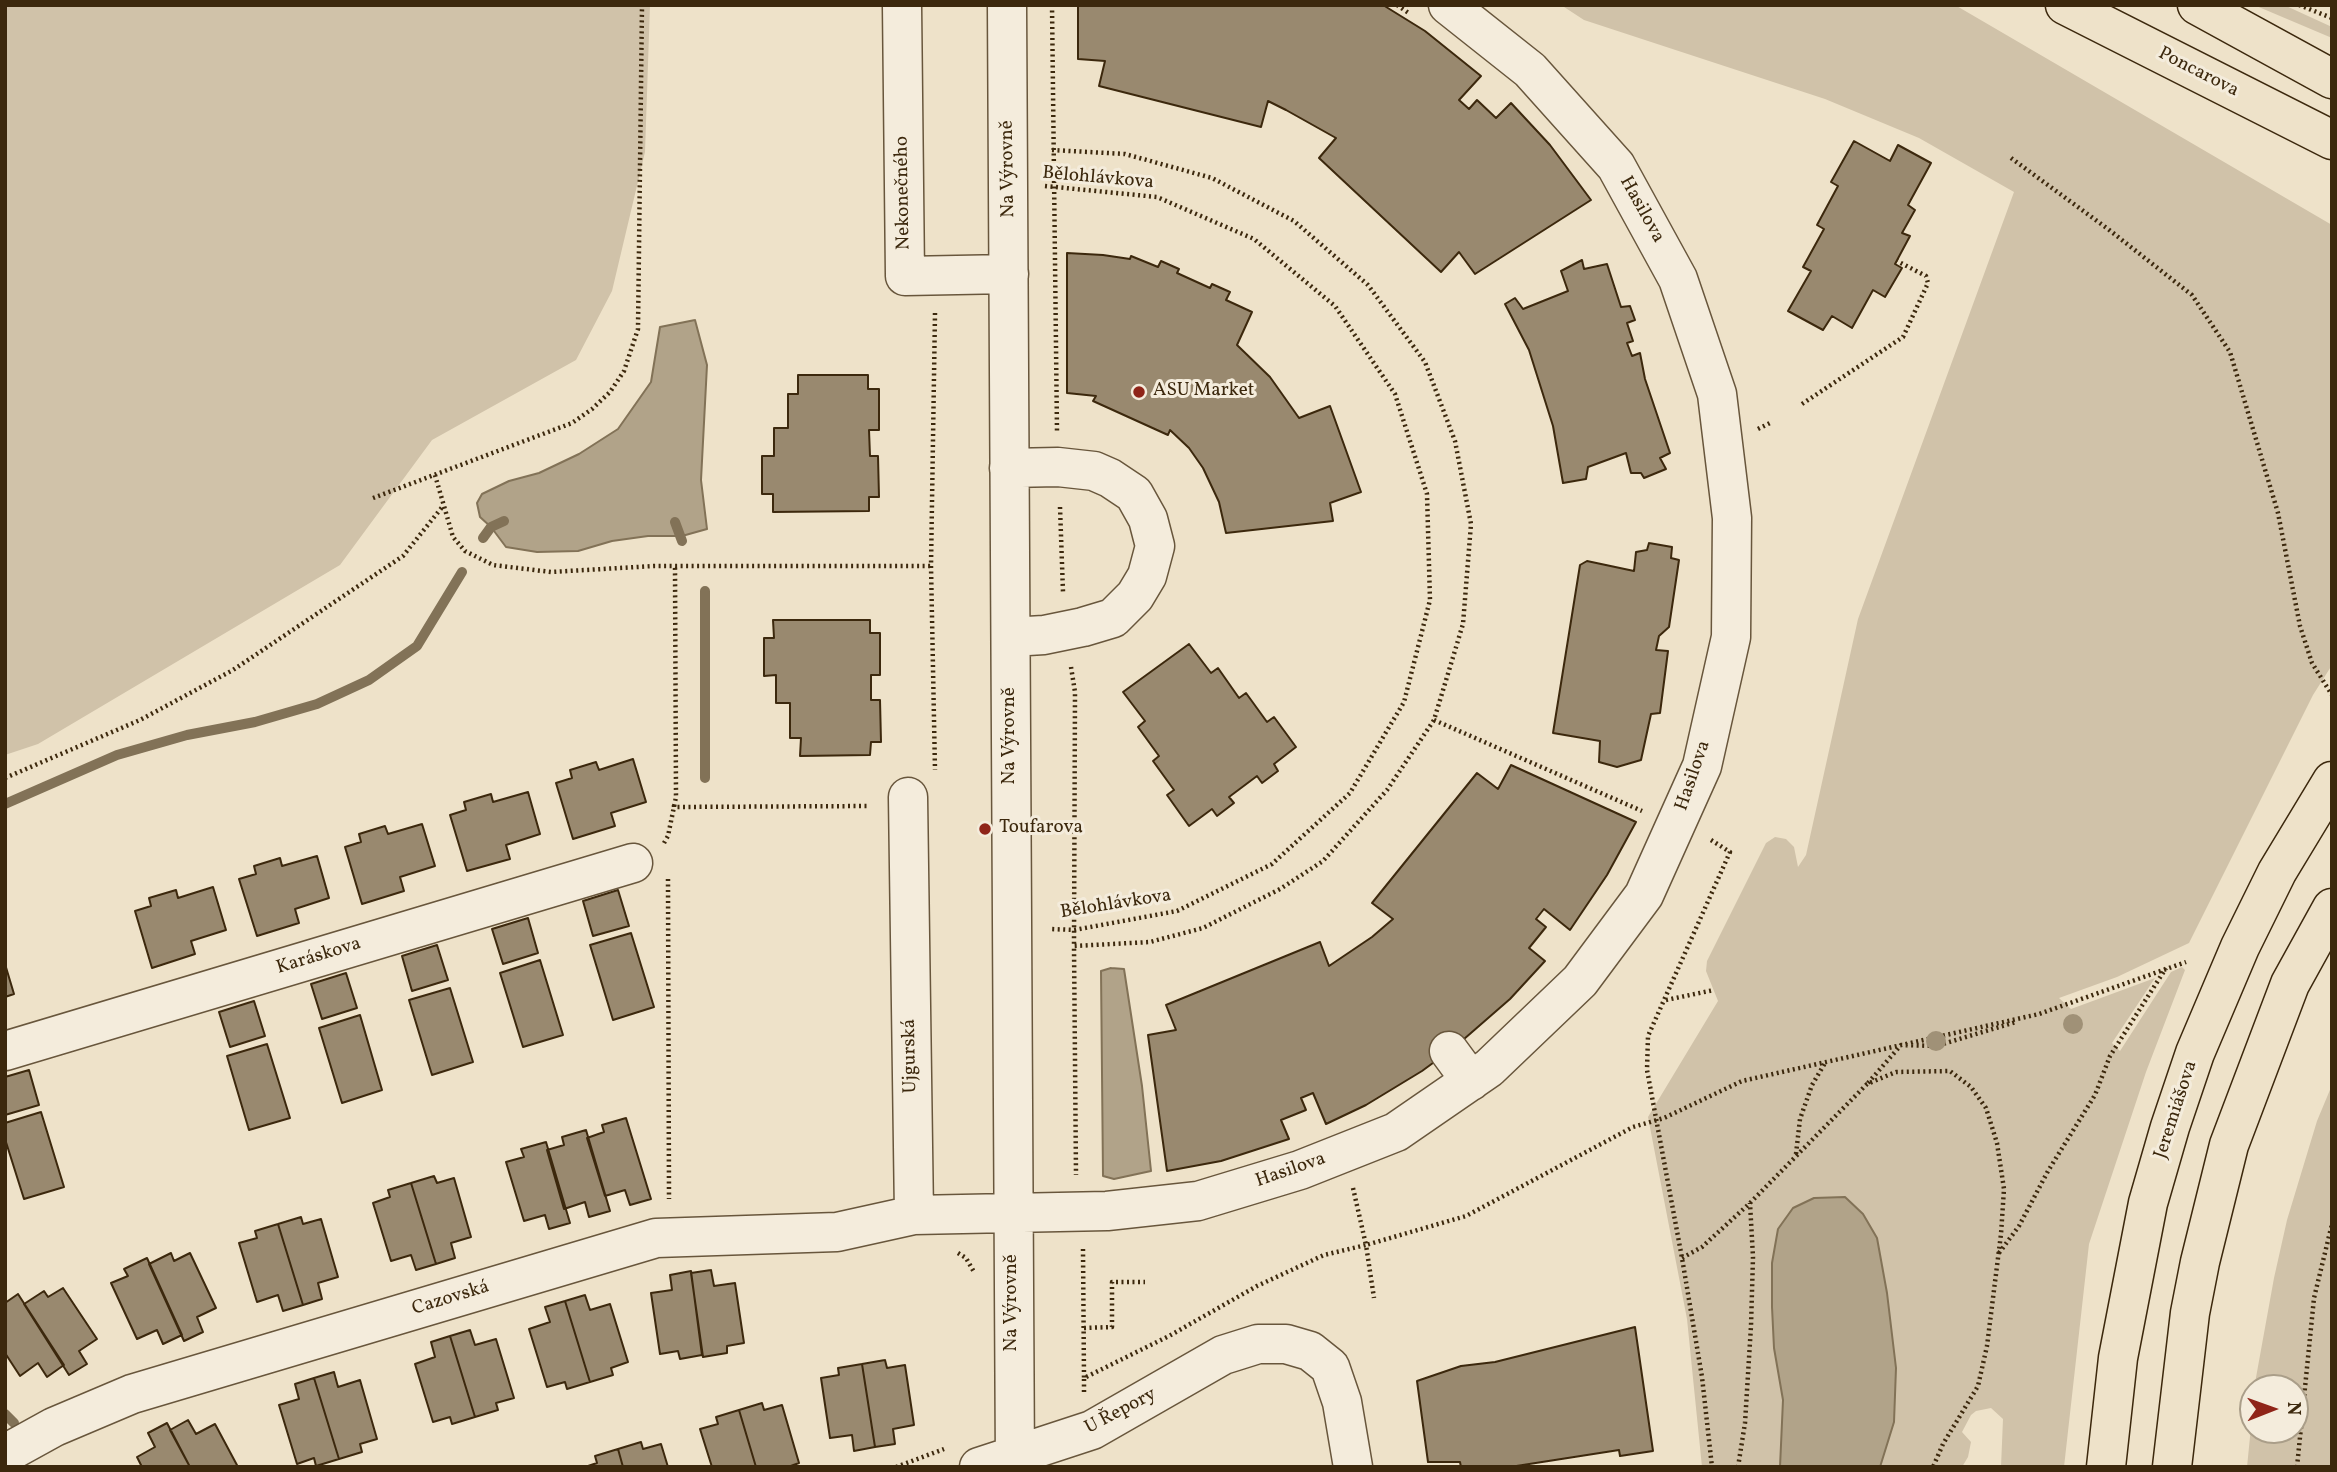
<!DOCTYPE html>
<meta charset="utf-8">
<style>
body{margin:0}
#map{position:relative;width:2337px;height:1472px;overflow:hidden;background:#eee2c9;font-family:Vollkorn,serif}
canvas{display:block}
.frame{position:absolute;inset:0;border:7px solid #3c280d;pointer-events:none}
.north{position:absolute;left:2239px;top:1374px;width:70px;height:70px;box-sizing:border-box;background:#f4ecdc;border:2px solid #aa9e89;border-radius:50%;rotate:89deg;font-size:19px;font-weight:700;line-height:28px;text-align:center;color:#3c280d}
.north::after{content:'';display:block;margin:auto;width:24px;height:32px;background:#8f2418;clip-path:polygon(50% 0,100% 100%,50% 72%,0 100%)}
</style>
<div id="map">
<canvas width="2337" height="1472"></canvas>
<div class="frame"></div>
<div class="north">N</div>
</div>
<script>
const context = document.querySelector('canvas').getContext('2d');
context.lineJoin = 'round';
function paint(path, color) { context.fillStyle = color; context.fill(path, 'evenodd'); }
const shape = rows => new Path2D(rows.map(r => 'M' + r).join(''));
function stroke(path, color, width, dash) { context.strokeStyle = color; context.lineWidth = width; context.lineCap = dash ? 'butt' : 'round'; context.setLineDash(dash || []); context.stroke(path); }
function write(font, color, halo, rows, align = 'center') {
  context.font = font + ' Vollkorn,serif'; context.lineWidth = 6; context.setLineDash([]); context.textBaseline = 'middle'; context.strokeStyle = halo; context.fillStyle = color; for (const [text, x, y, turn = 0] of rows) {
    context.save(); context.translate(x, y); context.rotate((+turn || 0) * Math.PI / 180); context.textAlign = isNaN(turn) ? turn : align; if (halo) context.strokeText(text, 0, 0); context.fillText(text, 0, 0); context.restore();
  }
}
paint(shape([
 [5,5,650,5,645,152,612,291,576,360,432,440,340,565,38,744,5,755],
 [1561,5,1955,5,2332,225,2332,665,2313,695,2189,943,2117,977,2059,998,2071,1009,2155,978,2112,1043,2120,1051,2171,972,2182,967,2185,970,2146,1072,2089,1244,2064,1467,2001,1467,2003,1419,1991,1408,1976,1411,1971,1415,1962,1432,1971,1442,1968,1457,1962,1467,1880,1467,1894,1421,1896,1368,1887,1293,1877,1238,1845,1197,1814,1198,1793,1208,1774,1348,1783,1400,1780,1467,1702,1467,1687,1319,1648,1117,1718,1001,1706,971,1707,961,1766,843,1775,837,1786,839,1794,847,1798,867,1806,855,1858,619,2014,192,1919,138,1825,99,1584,20],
 [2254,5,2284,5,2332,27,2332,38],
 [2332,1085,2332,1467,2247,1467,2253,1407,2253,1430,2295,1430,2295,1388,2255,1388,2255,1383,2274,1278,2287,1220,2317,1121]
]), '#d0c2a9');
const water = shape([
 [695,320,707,365,701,480,707,529,682,536,648,536,612,541,578,551,537,552,506,547,491,527,480,517,477,503,482,494,509,481,539,473,579,454,618,429,651,382,660,327,695,320],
 [1111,968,1124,969,1142,1086,1151,1171,1114,1179,1103,1176,1101,971,1111,968],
 [1845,1197,1863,1214,1877,1238,1887,1293,1896,1368,1894,1422,1880,1467,1780,1467,1783,1400,1774,1348,1772,1307,1772,1263,1778,1229,1793,1208,1814,1198,1845,1197]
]);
paint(water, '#b1a389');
stroke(water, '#827257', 2);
stroke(shape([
 [675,522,682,541],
 [483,538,491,527,504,521],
 [705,591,705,778],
 [5,804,117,755,187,735,255,722,317,704,369,680,417,646,462,572],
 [5,1414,14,1423]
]), '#827257', 10);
const building = shape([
 [1078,5,1383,5,1425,31,1481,76,1459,100,1469,109,1477,100,1496,118,1511,103,1550,145,1591,200,1475,274,1459,252,1441,272,1319,158,1336,138,1286,110,1268,101,1261,127,1099,86,1105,61,1078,59,1078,5],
 [1854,141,1890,161,1898,145,1931,163,1908,205,1915,210,1902,233,1910,236,1895,264,1902,268,1885,297,1873,290,1852,328,1832,316,1823,330,1788,311,1811,271,1803,267,1824,229,1817,225,1838,186,1831,182,1854,141],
 [1067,253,1103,255,1130,259,1131,256,1158,267,1161,261,1179,269,1177,273,1210,288,1212,284,1230,292,1226,300,1252,312,1237,345,1270,377,1299,418,1330,406,1361,492,1330,503,1333,521,1226,533,1219,502,1203,468,1189,448,1170,430,1168,435,1093,401,1096,396,1067,393,1067,253],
 [1582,260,1584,269,1607,264,1621,307,1630,306,1635,320,1627,323,1633,341,1627,343,1632,356,1640,353,1645,379,1670,453,1660,458,1666,469,1644,478,1641,473,1631,473,1626,453,1588,467,1586,479,1563,483,1553,426,1529,350,1505,304,1515,298,1523,309,1568,291,1561,271,1582,260],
 [798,375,868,375,868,389,879,389,879,430,869,430,870,456,878,456,879,497,869,497,869,511,773,512,773,494,762,494,762,456,774,456,774,428,788,428,788,394,798,394,798,375],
 [1649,543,1672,547,1671,558,1679,560,1669,627,1659,636,1656,650,1668,651,1660,713,1651,714,1641,760,1617,767,1599,762,1600,741,1553,733,1580,565,1587,561,1634,571,1636,552,1647,550,1649,543],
 [773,620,870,620,870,633,880,633,880,675,871,675,871,700,880,700,881,742,871,742,870,755,800,756,801,738,790,738,790,703,776,703,776,675,764,676,764,638,774,638,773,620],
 [1189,644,1211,673,1218,668,1239,698,1246,693,1267,722,1274,717,1296,747,1274,764,1278,771,1262,783,1257,776,1229,797,1234,803,1217,816,1212,809,1189,826,1167,795,1174,790,1153,761,1159,756,1138,727,1145,721,1123,692,1189,644],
 [633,759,646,802,611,813,615,826,573,839,556,783,572,778,570,770,596,762,599,770,633,759],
 [1511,765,1636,822,1607,875,1570,930,1544,909,1536,919,1546,927,1529,948,1545,961,1510,999,1456,1046,1422,1071,1366,1105,1326,1124,1313,1093,1301,1098,1306,1110,1281,1120,1289,1139,1221,1161,1167,1171,1148,1035,1176,1030,1166,1005,1320,942,1329,966,1372,937,1393,919,1372,903,1477,773,1498,789,1511,765],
 [528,792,540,834,506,845,510,859,467,871,450,815,466,810,464,802,491,794,493,802,528,792],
 [422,824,435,866,400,877,404,891,362,904,345,847,361,842,359,834,385,826,388,834,422,824],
 [317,856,329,898,295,909,299,923,257,936,239,879,256,874,254,866,280,858,282,866,317,856],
 [213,887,226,930,191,941,195,954,152,968,135,911,151,906,149,898,176,890,178,898,213,887],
 [618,890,629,926,593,936,583,901,618,890],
 [528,918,538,953,503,964,492,929,528,918],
 [631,933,654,1007,613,1020,590,945,631,933],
 [437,945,448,980,412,991,402,956,437,945],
 [540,960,563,1035,523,1047,500,973,540,960],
 [5,964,14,994,5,997,5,964],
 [346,973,357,1008,322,1019,311,984,346,973],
 [450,988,473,1062,432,1075,409,1000,450,988],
 [254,1001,265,1036,230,1047,219,1012,254,1001],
 [360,1015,382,1090,342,1103,319,1028,360,1015],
 [267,1044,290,1118,249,1130,227,1056,267,1044],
 [29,1070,39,1105,5,1115,5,1077,29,1070],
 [41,1112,64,1187,24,1199,5,1139,5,1123,41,1112],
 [626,1118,651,1199,630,1205,625,1190,605,1196,587,1138,604,1132,602,1125,626,1118],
 [586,1130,610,1211,589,1217,585,1202,564,1209,547,1150,564,1145,562,1137,586,1130],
 [546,1142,570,1223,549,1229,545,1215,524,1221,506,1162,524,1157,521,1149,546,1142],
 [434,1176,437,1183,454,1178,471,1237,451,1243,455,1258,436,1264,411,1183,434,1176],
 [411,1183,436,1264,416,1270,411,1255,391,1261,373,1203,390,1197,388,1190,411,1183],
 [301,1217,303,1224,321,1219,338,1277,318,1283,322,1299,303,1305,278,1224,301,1217],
 [278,1224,303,1305,283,1311,278,1295,257,1302,239,1243,257,1238,255,1231,278,1224],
 [171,1253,174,1261,190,1253,216,1308,197,1317,203,1332,184,1341,149,1264,171,1253],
 [147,1258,182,1335,163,1344,157,1330,137,1339,111,1283,128,1276,124,1269,147,1258],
 [711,1270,714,1286,735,1283,744,1343,727,1346,727,1353,703,1357,691,1273,711,1270],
 [691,1271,702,1355,680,1359,678,1351,660,1354,651,1293,672,1290,670,1275,691,1271],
 [63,1288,97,1339,79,1351,87,1364,69,1375,24,1304,44,1291,48,1297,63,1288],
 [18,1294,64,1365,47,1377,38,1363,20,1376,5,1353,5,1303,18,1294],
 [585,1295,590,1310,610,1304,628,1362,611,1368,613,1375,590,1382,565,1301,585,1295],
 [565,1301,590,1382,567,1389,565,1382,547,1387,529,1329,550,1322,545,1307,565,1301],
 [1635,1327,1653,1451,1620,1456,1619,1450,1510,1467,1461,1467,1460,1462,1428,1462,1417,1381,1461,1366,1495,1362,1635,1327],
 [470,1330,475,1345,496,1339,514,1398,496,1403,498,1410,475,1417,450,1336,470,1330],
 [450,1336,475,1417,452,1424,450,1417,433,1422,415,1364,435,1357,431,1342,450,1336],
 [885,1360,887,1368,905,1365,914,1425,893,1429,895,1444,875,1447,862,1364,885,1360],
 [862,1364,875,1447,854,1451,852,1435,830,1438,821,1378,839,1375,838,1368,862,1364],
 [334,1372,338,1387,360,1380,377,1439,360,1444,362,1452,339,1459,314,1378,334,1372],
 [314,1378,339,1459,316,1466,314,1458,297,1464,279,1405,299,1399,295,1384,314,1378],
 [762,1403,764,1410,782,1405,799,1463,788,1467,756,1467,739,1410,762,1403],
 [739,1410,756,1467,712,1467,700,1429,718,1424,716,1417,739,1410],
 [188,1420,196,1434,215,1424,238,1467,190,1467,170,1430,188,1420],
 [167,1423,190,1467,142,1467,137,1457,155,1447,148,1433,167,1423],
 [641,1442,643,1449,661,1444,668,1467,623,1467,618,1449,641,1442],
 [618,1449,623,1467,585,1467,597,1463,595,1456,618,1449]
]);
paint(building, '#99896f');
stroke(building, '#3c280d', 2);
const minor = shape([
 [902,5,905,276,1009,274],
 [1007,5,1015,1467],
 [1009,468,1058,467,1094,471,1110,478,1134,494,1148,519,1155,546,1147,576,1135,596,1113,618,1083,627,1044,635,1011,637],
 [908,797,914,1215,1107,1211,1198,1201,1300,1170,1396,1132,1489,1068,1580,981,1644,895,1702,766,1731,637,1732,518,1717,394,1678,279,1616,166,1530,70,1448,5],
 [5,1051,633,863],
 [1449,1051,1471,1081],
 [5,1454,54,1427,132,1394,656,1238,837,1232,914,1215],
 [979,1467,1092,1430,1223,1355,1258,1344,1286,1344,1310,1351,1330,1367,1342,1402,1353,1467]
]);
const major = shape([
 [2065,5,2332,140],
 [2197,5,2332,79],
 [2106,1467,2118,1358,2148,1203,2170,1127,2195,1053,2240,947,2277,872,2332,781],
 [2172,1467,2190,1313,2200,1262,2229,1145,2290,984,2332,908]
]);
stroke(minor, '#68563c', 41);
stroke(major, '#3c280d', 41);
stroke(shape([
 [1052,5,1057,431],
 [1397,5,1410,14],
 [2299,5,2332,18],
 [1052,150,1125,154,1212,178,1294,221,1368,285,1425,362,1455,441,1471,524,1463,624,1434,720,1387,790,1323,861,1280,889,1203,928,1150,942,1074,946,1076,1175],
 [2011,158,2108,229,2192,295,2230,352,2278,513,2300,626,2312,663,2332,695],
 [1045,186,1157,197,1254,239,1335,306,1395,394,1427,494,1430,600,1404,702,1350,793,1272,864,1177,911,1074,930,1051,929],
 [935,313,931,566,935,770],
 [1802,404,1903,337,1928,283,1926,276,1897,261],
 [1758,429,1770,423],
 [435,475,453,537,465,551,493,565,551,572,654,566,931,566],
 [373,498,572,423,592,409,610,392,624,371,638,329,642,5],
 [1060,507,1063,592],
 [1071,667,1075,692,1074,946],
 [1434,720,1642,811],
 [5,778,140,720,233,670,403,556,443,506],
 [674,805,674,807,869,806],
 [1711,840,1730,852,1648,1036,1647,1070,1682,1258,1702,1377,1712,1467],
 [664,843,668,836,676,797,675,566],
 [668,879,669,1199],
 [1666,1000,1714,990],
 [1868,1083,1901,1045,1936,1046,2016,1022],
 [1796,1154,1800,1119,1812,1085,1825,1063],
 [1353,1188,1366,1245,1466,1216,1633,1127,1664,1118,1742,1081,2039,1014,2186,962],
 [1083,1249,1084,1378],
 [958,1253,966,1258,974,1272],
 [1999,1253,2019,1226,2048,1171,2095,1095,2110,1056,2166,968],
 [1682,1258,1702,1247,1750,1203,1867,1084,1896,1072,1950,1071,1971,1087,1986,1108,1997,1143,2004,1189,2001,1234,1987,1346,1978,1386,1943,1444,1933,1467],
 [1084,1328,1112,1327,1112,1282,1145,1282],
 [1084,1392,1084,1378,1169,1336,1257,1286,1324,1255,1366,1245,1374,1298],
 [896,1467,944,1449],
 [1738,1467,1745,1423,1751,1326,1753,1257,1750,1203],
 [2297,1467,2314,1298,2332,1224]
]), '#3c280d', 4.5, [2, 3.5]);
stroke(minor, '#f4ecdc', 38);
stroke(major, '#eee2c9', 38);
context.fillStyle = '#a09177';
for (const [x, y] of [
 [2073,1024],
 [1936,1041]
]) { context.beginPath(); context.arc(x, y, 10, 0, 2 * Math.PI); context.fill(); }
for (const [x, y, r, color] of [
 [1139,392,7,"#8f2418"],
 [985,829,7,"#8f2418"]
]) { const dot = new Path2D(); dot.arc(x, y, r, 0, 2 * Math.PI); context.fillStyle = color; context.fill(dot); stroke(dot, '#f4ecdc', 2.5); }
write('19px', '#3c280d', '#f4ecdc', [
 ["Poncarova",2198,73,27],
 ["Na Výrovně",1009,169,-91],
 ["Bělohlávkova",1098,179,5],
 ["Nekonečného",904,193,-91],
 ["Hasilova",1641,210,61],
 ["Na Výrovně",1011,736,-90],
 ["Hasilova",1694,776,-71],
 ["Bělohlávkova",1116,905,-9],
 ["Karáskova",319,957,-17],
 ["Ujgurská",911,1056,-91],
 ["Jeremiášova",2177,1110,-72],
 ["Hasilova",1291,1171,-19],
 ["Cazovská",451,1299,-17],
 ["Na Výrovně",1013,1303,-90],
 ["U Řepory",1121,1412,-28]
]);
write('19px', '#3c280d', '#f4ecdc', [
 ["ASU Market",1153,392],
 ["Toufarova",999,829]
], 'left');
</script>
